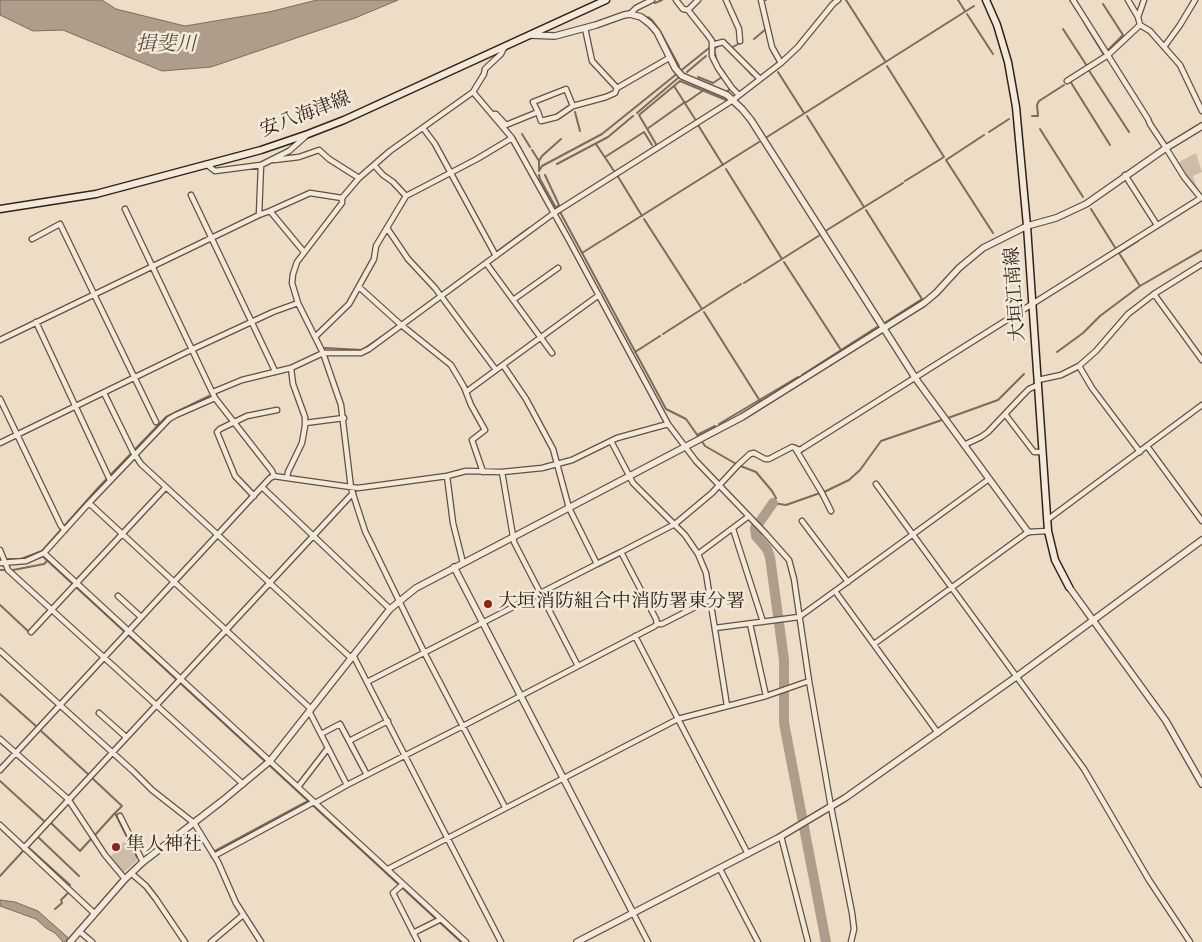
<!DOCTYPE html>
<meta charset="utf-8">
<style>
body{margin:0}
canvas{display:block;background:#edddc6}
</style>
<canvas width="1202" height="942"></canvas>
<script>
const context = document.querySelector('canvas').getContext('2d');
context.lineJoin = 'round';
function paint(path, color) { context.fillStyle = color; context.fill(path, 'evenodd'); }
const shape = rows => new Path2D(rows.map(r => 'M' + r).join(''));
function stroke(path, color, width, dash) { context.strokeStyle = color; context.lineWidth = width; context.lineCap = dash ? 'butt' : 'round'; context.setLineDash(dash || []); context.stroke(path); }
function write(font, color, halo, rows, align = 'center') {
  context.font = font + ' Vollkorn,"Noto Serif JP",serif'; context.lineWidth = 5; context.setLineDash([]); context.textBaseline = 'middle'; context.strokeStyle = halo; context.fillStyle = color; for (const [text, x, y, turn = 0] of rows) {
    context.save(); context.translate(x, y); context.rotate((+turn || 0) * Math.PI / 180); context.textAlign = isNaN(turn) ? turn : align; if (halo) context.strokeText(text, 0, 0); context.fillText(text, 0, 0); context.restore();
  }
}
paint(shape([
 [1196,153,1202,172,1193,176,1199,193,1177,163],
 [129,837,140,858,123,873,110,857]
]), '#cdbda8');
const water = shape([
 [0,0,102,0,116,9,185,26,269,12,317,0,398,0,355,18,211,67,162,71,63,30,33,31,0,15,0,0],
 [0,900,15,902,38,911,73,942,63,942,55,933,46,928,36,919,0,906,0,900]
]);
paint(water, '#ad9d8a');
stroke(water, '#7b6c5c', 1);
stroke(shape([
 [765,0,766,0],
 [846,0,885,61],
 [958,0,965,11],
 [1070,0,1079,14],
 [655,3,662,0],
 [1103,4,1123,35,1109,49],
 [967,14,993,54],
 [648,17,652,20,660,31,679,66],
 [1082,19,1104,55],
 [1063,29,1087,66],
 [708,32,712,37],
 [754,39,766,29],
 [721,44,714,49,717,62,725,74],
 [731,48,740,43],
 [887,66,944,157,905,181],
 [745,67,752,75],
 [1088,69,1129,132],
 [687,72,706,56],
 [778,72,804,113],
 [698,77,713,83,722,77,730,89,726,92],
 [1070,81,1110,145],
 [674,86,695,119],
 [685,103,704,90],
 [575,112,580,131],
 [637,113,678,78],
 [807,116,864,207],
 [1032,116,1038,116,1037,105,1039,101,1064,85],
 [698,125,723,165],
 [647,129,685,102],
 [1040,129,1083,197],
 [989,132,1009,119],
 [522,134,530,147],
 [984,135,946,160,993,233],
 [767,137,974,6],
 [596,144,614,171],
 [656,144,639,115,680,81,726,100],
 [532,150,539,161,539,170],
 [605,157,644,132,652,145],
 [539,161,542,156,561,139],
 [557,164,608,137,633,116],
 [726,169,782,259],
 [539,171,542,166,602,134,709,48],
 [539,175,540,179,556,208,559,210,666,409,686,419,705,446,738,465,756,472,772,491,776,498,773,503,786,505,820,493],
 [545,175,559,205,556,208],
 [617,175,642,216],
 [1091,209,1116,249],
 [866,210,922,299,886,322],
 [644,219,702,309],
 [827,230,903,183],
 [603,240,759,142],
 [1138,241,1119,253,1140,286],
 [495,253,529,228],
 [582,253,601,241],
 [784,262,841,350],
 [744,283,820,235],
 [704,312,760,401],
 [663,334,741,284],
 [325,348,362,350,397,326],
 [635,352,660,336],
 [1057,352,1083,333,1100,316,1140,286,1202,250],
 [802,375,877,327],
 [948,418,998,400,1024,374],
 [719,424,798,377],
 [697,435,715,426],
 [824,492,849,480,860,470,881,441,942,420],
 [38,552,461,942],
 [0,559,21,559,42,551,98,488,166,417,209,396],
 [0,570,5,570],
 [13,570,44,564,47,561],
 [0,605,29,632],
 [0,694,37,727],
 [40,730,89,775],
 [91,777,122,806,115,813],
 [0,781,45,822],
 [50,822,80,851,91,839],
 [95,835,115,813,137,857],
 [37,836,79,876],
 [28,847,70,885],
 [215,851,308,801],
 [0,876,23,851],
 [55,909,62,903,61,900,68,893]
]), '#7b6c5c', 2);
stroke(shape([
 [759,523,773,503],
 [755,528,756,536,767,549,770,557,784,660,784,723,826,942]
]), '#ad9d8a', 10);
const minor = shape([
 [676,0,683,9,688,10,707,34,712,41,712,56,718,68,732,88,739,95],
 [726,0,739,29,740,41],
 [761,0,772,47,781,63],
 [1073,0,1148,119,1150,124,1166,148,1184,177,1201,198],
 [1128,0,1138,17,1140,25,1150,31,1180,65,1202,111],
 [688,10,698,0],
 [630,14,636,8,652,0],
 [1138,17,1144,0],
 [585,28,592,61,617,88],
 [712,45,723,42,760,79],
 [505,46,501,54,485,69,484,74,473,92,390,151,359,178,342,198,342,203,297,262,293,274,292,283,298,303,323,353,341,405,351,488,365,531,425,654,505,807],
 [1164,47,1180,25,1195,0],
 [1067,81,1108,55,1140,25],
 [473,92,512,138,570,242,668,424,696,461,765,533,789,560,794,579,809,681,831,807,852,913,854,929,851,942],
 [538,112,541,121,557,117,573,106,606,97,615,93,617,88,669,58],
 [492,114,496,114,506,125,538,112,533,102,566,89,573,106],
 [423,128,435,144,496,256],
 [274,160,299,157,319,150,329,159,359,178],
 [206,164,215,171,261,165],
 [1125,175,1157,225],
 [191,195,275,371],
 [406,196,477,159,512,138],
 [125,209,215,398,272,471,274,476],
 [270,211,310,193,342,198],
 [259,215,261,165,289,151,306,136],
 [387,228,408,259,435,288,496,370,599,295],
 [32,239,60,224,156,422],
 [486,263,552,353],
 [359,287,400,324,451,365,464,387,471,405,485,430,472,440,483,472],
 [1154,294,1202,360],
 [513,300,558,268],
 [36,322,110,480],
 [316,336,349,304,374,259,376,246,406,196,393,182,383,175,374,165],
 [0,340,259,215,270,211,304,252],
 [503,365,526,399,553,449,569,508,597,564,621,552,656,619,657,624],
 [1079,366,1092,388,1140,452],
 [1038,380,1061,375,1079,366,1096,351,1128,314,1154,294,1202,264],
 [213,392,242,380,291,368],
 [466,392,496,370],
 [104,393,133,452,141,464,351,658],
 [0,399,61,526,65,530],
 [1005,414,1034,452,1043,452],
 [305,423,344,418],
 [611,441,633,483,685,535,698,554,706,573,727,706],
 [0,443,193,349,273,312,298,303],
 [964,445,981,437,988,432,1023,395,1029,389,1038,385],
 [1147,446,1202,521],
 [795,448,822,493,831,511],
 [502,472,514,542,578,666],
 [447,476,453,523,463,563],
 [287,478,288,472,302,443,305,426,305,417,293,384,291,368,323,353,361,353,369,349,554,213,733,100,781,63,798,47,833,4,838,0],
 [876,484,1084,769,1149,880,1190,942],
 [262,487,390,609],
 [254,496,235,476,217,432,220,429,247,416,277,410],
 [89,503,311,709],
 [1047,520,1202,405],
 [802,521,848,582],
 [733,529,763,622],
 [0,550,8,570,243,784],
 [621,552,675,524,712,493,738,465,750,454,754,453,765,459,769,459,792,447,800,450,803,448,1201,198],
 [44,553,466,942],
 [698,554,749,516],
 [0,563,26,561,44,553,89,503,169,419,176,415,215,398],
 [118,596,141,617],
 [750,624,766,696],
 [715,628,799,617,835,591],
 [31,632,166,487],
 [635,636,748,854],
 [874,644,1028,532,1048,531],
 [0,651,133,771,152,790,194,823,218,862,236,903,261,942],
 [353,655,501,942],
 [367,682,597,564],
 [309,711,347,785],
 [99,713,126,737],
 [938,733,835,591,989,479],
 [321,734,340,724,367,775],
 [0,739,68,799,105,855,125,879],
 [349,741,388,721],
 [0,770,270,478,274,476,287,478,358,488,447,476,466,471,502,472,542,468,572,460,617,438,668,424],
 [298,787,328,748],
 [315,803,347,785,463,726,655,626,657,624,662,624,711,599],
 [120,816,143,862],
 [0,825,94,913],
 [781,836,808,942],
 [24,848,353,493],
 [214,856,314,802],
 [388,869,678,719,766,696,809,681],
 [720,869,758,942],
 [131,873,146,886,156,899,185,942],
 [403,884,393,893,418,942],
 [633,913,648,942],
 [79,931,92,942],
 [413,933,441,919],
 [211,942,243,915]
]);
const tertiary = shape([
 [530,35,555,36,596,25,624,15,630,14,641,17,650,24,657,32,675,68,682,76,727,95,742,109,751,120,916,379,1028,532],
 [454,567,633,913],
 [1069,587,1166,721,1202,784],
 [70,942,125,879,143,862,222,801,270,761,390,609,416,588,742,417,924,303,936,293,959,268,983,248,1027,226,1056,218,1086,204,1166,148,1202,126],
 [577,942,778,838,845,798,1016,677,1202,540]
]);
const secondary = shape([
 [986,0,997,25,1008,62,1016,107,1027,226,1048,531,1055,560,1069,587],
 [0,209,96,194,261,150,308,134,344,120,606,0]
]);
stroke(minor, '#605142', 7);
stroke(tertiary, '#605142', 8);
stroke(secondary, '#312216', 9);
stroke(minor, '#f3e9da', 4.5);
stroke(tertiary, '#f3e9da', 5.5);
stroke(secondary, '#f3e9da', 6);
for (const [x, y, r, color] of [
 [488,604,5,"#8f2418"],
 [116,847,5,"#8f2418"]
]) { const dot = new Path2D(); dot.arc(x, y, r, 0, 2 * Math.PI); context.fillStyle = color; context.fill(dot); stroke(dot, '#f3e9da', 2); }
write('19px', '#312216', '#f3e9da', [
 ["安八海津線",306,116,-21],
 ["大垣江南線",1017,294,-94]
]);
write('19px', '#312216', '#f3e9da', [
 ["大垣消防組合中消防署東分署",498,604],
 ["隼人神社",126,847]
], 'left');
write('italic 20px', '#5c4d3f', '#f3e9da', [
 ["揖斐川",166,46]
]);
</script>
